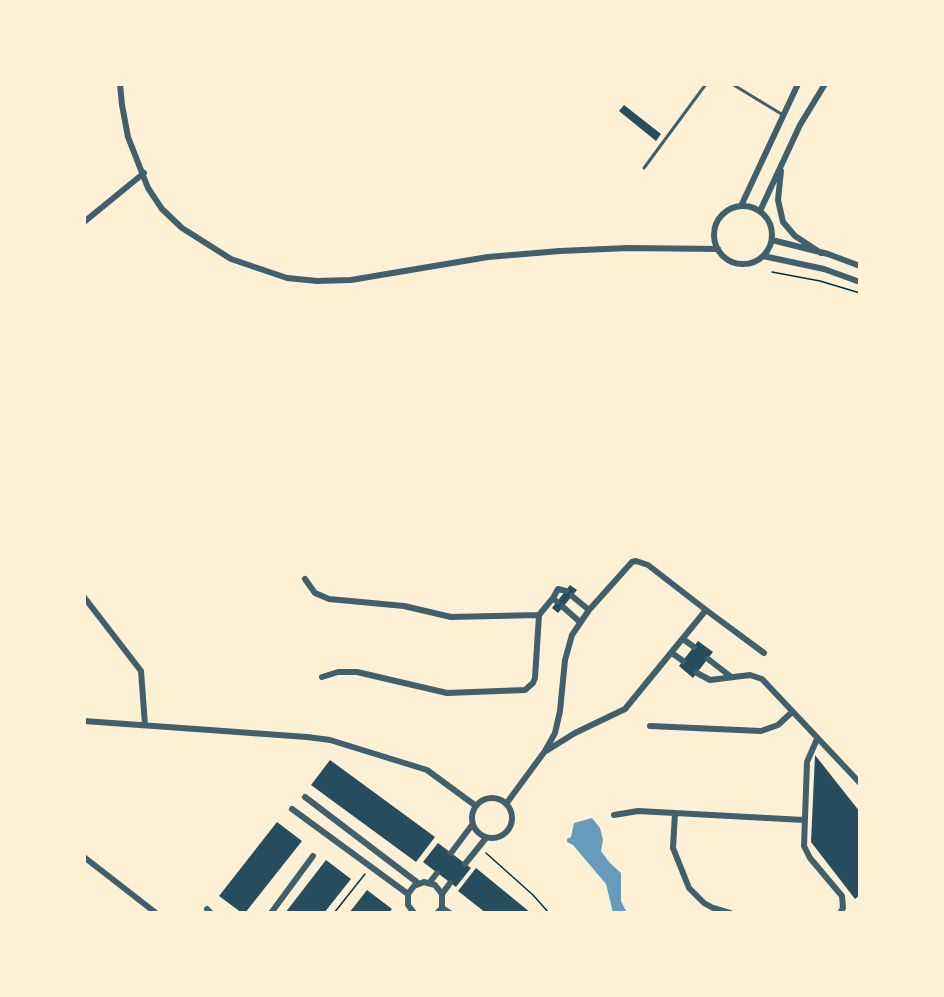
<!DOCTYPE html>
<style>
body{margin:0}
#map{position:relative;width:944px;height:997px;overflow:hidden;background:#fdf0d5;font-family:"Golos Text",sans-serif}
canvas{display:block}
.frame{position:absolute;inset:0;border:86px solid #fdf0d5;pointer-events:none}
</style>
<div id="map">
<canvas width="944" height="997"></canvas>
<div class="frame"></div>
</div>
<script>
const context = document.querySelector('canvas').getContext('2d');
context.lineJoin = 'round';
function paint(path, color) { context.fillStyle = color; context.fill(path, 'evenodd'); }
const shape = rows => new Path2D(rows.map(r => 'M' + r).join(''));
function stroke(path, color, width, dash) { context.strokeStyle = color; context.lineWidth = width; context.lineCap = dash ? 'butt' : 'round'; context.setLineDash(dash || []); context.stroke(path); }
paint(shape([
 [592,818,600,828,603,840,601,851,610,863,621,873,621,901,627,913,613,913,606,884,573,845,567,842,567,839,571,837,574,823]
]), '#669bbc');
paint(shape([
 [624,105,661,134,656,141,619,111],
 [570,585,577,590,558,613,552,608],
 [698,641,713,652,693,678,679,666],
 [815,755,860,812,860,895,855,899,811,842],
 [330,760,435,837,416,862,311,785],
 [277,822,302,841,245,913,242,913,219,896],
 [438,843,471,868,456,887,423,862],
 [326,860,351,879,324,913,285,913],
 [476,868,531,913,486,913,458,891],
 [367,890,392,909,389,913,349,913]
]), '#264d5e');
stroke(shape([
 [772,272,820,281,860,293],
 [486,853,533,895,549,913],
 [334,913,365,874]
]), '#003049', 1.5);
stroke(shape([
 [732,84,783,115],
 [644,168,706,84]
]), '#3f606c', 3);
stroke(shape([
 [120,84,122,105,128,137,148,188,162,209,182,228,231,259,287,278,317,281,351,280,488,257,560,251,628,248,718,249],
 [781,171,778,200,783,222,795,236,821,253],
 [741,206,798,84],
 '714 235a29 29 0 1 1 58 0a29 29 0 1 1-58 0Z',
 [760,211,800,125,825,84],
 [84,222,144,173],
 [772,240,828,254,860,266],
 [763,256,824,269,860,282],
 [305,579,315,593,329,599,404,606,451,617,539,615],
 [572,596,589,610],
 [84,597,141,671,145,725],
 [557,602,553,598,558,589,566,591],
 [563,607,580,622],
 [683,639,694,647],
 [672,653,683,661],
 [708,659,730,676],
 [697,673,710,680,750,675,762,679,860,783],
 [322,677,338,672,357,672,447,693,525,690,533,683,535,678,539,615,553,598],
 [84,721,307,737,330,740,427,770,476,806],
 [650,726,761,731,778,725,792,712],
 [817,739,807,762,804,846,810,858,842,896,843,908,840,913],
 [546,751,575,733,625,709,706,610],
 [305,797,418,883],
 '472 818a20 20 0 1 1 40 0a20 20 0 1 1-40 0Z',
 [506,804,545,751,555,733,560,711,565,660,572,635,589,610,632,562,636,561,648,565,706,610,764,653],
 [292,809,408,894],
 [675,813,673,848,689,888,704,903,713,908,730,913],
 [614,815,638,811,804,820],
 [451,853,472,825],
 [84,857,156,913],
 [465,864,486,838],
 [430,882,437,873],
 [442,894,450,883],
 [442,908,450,913],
 [207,909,211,913],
 [271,913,313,856],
 [414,913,408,905,408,894,414,886,424,882,435,885,442,894,442,908,437,913]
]), '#3f606c', 6);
</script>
